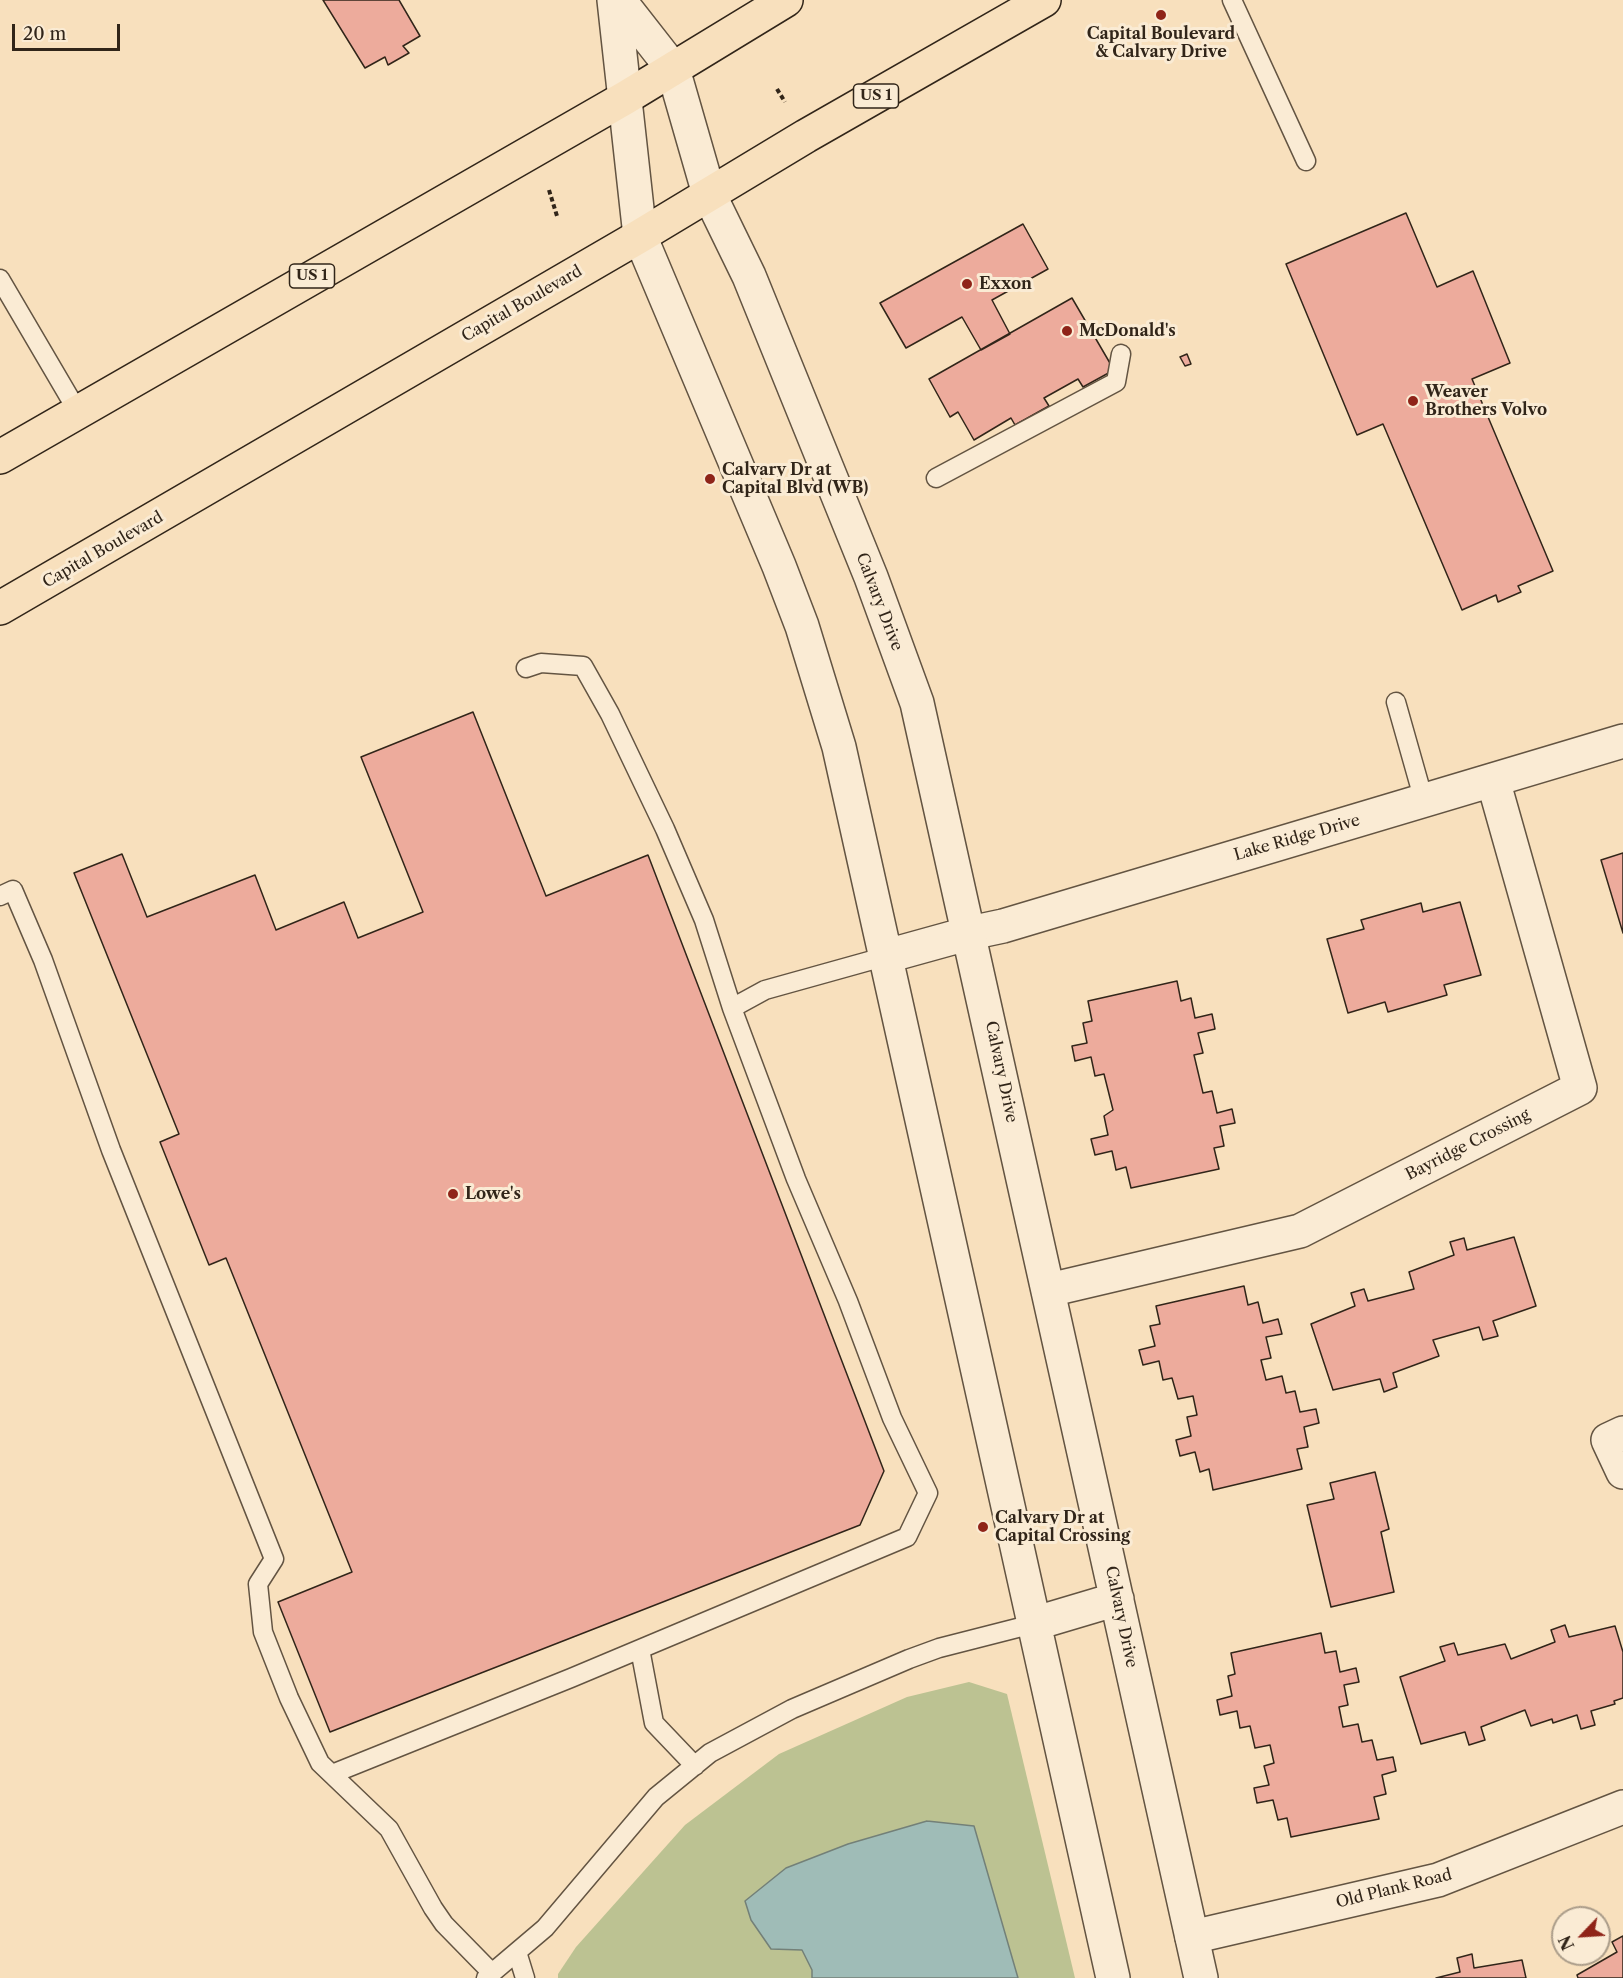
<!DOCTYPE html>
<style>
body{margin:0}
#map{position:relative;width:1623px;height:1978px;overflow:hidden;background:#f8e0bd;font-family:"Libre Caslon Text",serif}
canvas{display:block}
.north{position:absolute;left:1551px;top:1906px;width:60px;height:60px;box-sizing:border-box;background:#faebd4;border:2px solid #aa9c89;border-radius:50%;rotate:245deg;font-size:16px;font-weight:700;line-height:24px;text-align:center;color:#312519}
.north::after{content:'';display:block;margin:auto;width:21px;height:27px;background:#8f2418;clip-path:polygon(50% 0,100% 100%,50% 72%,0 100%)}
.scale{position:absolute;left:12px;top:24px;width:108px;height:27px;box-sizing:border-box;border:3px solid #312519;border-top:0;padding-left:8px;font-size:18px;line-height:21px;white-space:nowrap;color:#312519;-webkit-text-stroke:4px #faebd4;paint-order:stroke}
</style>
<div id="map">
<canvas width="1623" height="1978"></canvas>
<div class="north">N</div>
<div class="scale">20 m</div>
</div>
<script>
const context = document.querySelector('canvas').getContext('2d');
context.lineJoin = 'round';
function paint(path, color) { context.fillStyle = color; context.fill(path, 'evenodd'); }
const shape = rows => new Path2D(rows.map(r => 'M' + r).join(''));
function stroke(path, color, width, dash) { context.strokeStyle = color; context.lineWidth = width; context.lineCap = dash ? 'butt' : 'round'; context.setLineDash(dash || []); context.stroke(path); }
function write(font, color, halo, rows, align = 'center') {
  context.font = font + ' "Libre Caslon Text",serif'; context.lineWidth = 6; context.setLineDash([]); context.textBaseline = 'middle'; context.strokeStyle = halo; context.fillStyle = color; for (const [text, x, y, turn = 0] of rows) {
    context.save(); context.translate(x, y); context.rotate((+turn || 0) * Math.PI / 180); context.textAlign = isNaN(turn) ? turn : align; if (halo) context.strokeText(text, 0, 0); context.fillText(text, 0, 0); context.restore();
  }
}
paint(shape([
 [969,1682,1007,1694,1075,1978,558,1978,558,1974,576,1947,685,1825,779,1754,907,1697]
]), '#bcc292');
const water = shape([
 [927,1821,974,1826,1018,1978,812,1978,812,1970,802,1950,771,1949,751,1920,745,1901,786,1868,848,1844,927,1821]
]);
paint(water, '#9fbcb7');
stroke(water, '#738078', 1.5);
const building = shape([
 [323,0,399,0,420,36,403,46,409,53,388,65,385,57,365,68,323,0],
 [1406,213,1437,287,1473,271,1510,363,1472,379,1553,571,1518,586,1521,592,1498,602,1496,595,1462,610,1383,424,1357,435,1286,264,1406,213],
 [1023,224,1048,269,992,300,1010,334,981,350,962,317,906,348,880,303,1023,224],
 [1072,298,1114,370,1083,387,1078,379,1044,398,1049,406,1015,425,1011,418,974,440,958,412,950,417,929,379,1072,298],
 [1187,354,1191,364,1185,366,1180,357,1187,354],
 [473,712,546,896,648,855,884,1471,860,1525,330,1732,278,1602,352,1572,226,1258,209,1265,160,1142,179,1134,74,873,122,854,147,917,255,875,276,930,344,902,358,938,423,912,361,757,473,712],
 [1623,853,1623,933,1601,860,1623,853],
 [1460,902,1481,975,1444,985,1447,995,1388,1012,1385,1002,1348,1013,1327,939,1364,929,1361,920,1421,903,1423,912,1460,902],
 [1177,981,1181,1001,1191,998,1195,1018,1212,1014,1215,1029,1198,1033,1203,1053,1194,1055,1203,1093,1212,1091,1217,1113,1232,1109,1235,1123,1220,1126,1224,1146,1214,1148,1219,1169,1131,1188,1126,1167,1116,1170,1112,1151,1095,1155,1091,1139,1108,1135,1104,1116,1113,1110,1104,1074,1095,1076,1091,1057,1075,1061,1072,1046,1087,1043,1083,1023,1092,1021,1088,1001,1177,981],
 [1514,1237,1536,1306,1493,1321,1498,1336,1483,1340,1479,1327,1433,1340,1439,1356,1393,1373,1397,1387,1384,1392,1380,1379,1333,1390,1311,1324,1355,1306,1351,1293,1364,1289,1368,1301,1414,1289,1409,1272,1454,1255,1450,1242,1464,1238,1467,1250,1514,1237],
 [1244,1286,1248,1305,1258,1302,1263,1323,1278,1319,1282,1334,1266,1337,1271,1358,1261,1360,1266,1380,1282,1376,1286,1393,1295,1391,1300,1412,1316,1409,1319,1423,1304,1427,1308,1447,1297,1449,1302,1469,1213,1490,1209,1469,1200,1472,1195,1452,1180,1456,1176,1440,1191,1436,1187,1417,1197,1415,1193,1396,1178,1399,1172,1378,1163,1380,1159,1361,1143,1365,1139,1350,1155,1346,1150,1326,1160,1324,1156,1306,1244,1286],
 [1375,1472,1389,1529,1381,1532,1394,1592,1331,1607,1307,1505,1334,1499,1330,1483,1375,1472],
 [1565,1625,1569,1637,1615,1626,1623,1652,1623,1698,1614,1701,1615,1704,1591,1711,1595,1725,1581,1729,1577,1715,1553,1723,1552,1719,1531,1726,1525,1710,1481,1727,1485,1740,1469,1745,1465,1732,1421,1744,1400,1677,1445,1661,1440,1647,1454,1643,1458,1655,1505,1644,1511,1659,1555,1642,1551,1630,1565,1625],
 [1321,1633,1325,1653,1336,1651,1340,1672,1356,1668,1359,1682,1344,1685,1348,1705,1339,1707,1343,1727,1358,1724,1362,1742,1372,1740,1377,1760,1393,1757,1396,1771,1382,1775,1386,1794,1374,1797,1379,1819,1291,1837,1287,1818,1278,1820,1273,1800,1257,1803,1254,1788,1269,1785,1264,1766,1274,1763,1270,1745,1255,1748,1250,1726,1240,1728,1237,1711,1220,1715,1217,1700,1232,1696,1228,1676,1235,1674,1231,1653,1321,1633],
 [1623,1936,1623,1978,1578,1978,1577,1975,1617,1952,1612,1942,1623,1936],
 [1472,1954,1474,1968,1522,1960,1526,1978,1436,1978,1460,1972,1457,1958,1472,1954]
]);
paint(building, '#edab9c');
stroke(building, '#312519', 1.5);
const service = shape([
 [1232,0,1306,161],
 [0,279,78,412],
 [936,478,1116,382,1121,354],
 [526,668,541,663,583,666,610,714,665,829,704,920,732,1008],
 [1396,702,1424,801],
 [0,896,13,890,43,960,111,1150,274,1559,258,1584,263,1632,289,1698,320,1763,389,1829,433,1908,444,1924,492,1973],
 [640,1649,654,1723,695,1766],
 [332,1774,571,1678,907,1537,928,1493,892,1418,848,1301,796,1179,732,1008,765,990,887,956],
 [517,1952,525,1978],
 [486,1978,545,1928,656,1797,710,1753,792,1709,909,1659,939,1648,1033,1624]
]);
const minor = shape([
 [970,933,1003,926,1623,741],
 [1049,1290,1300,1231,1580,1088,1493,780],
 [1623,1433,1608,1440,1623,1472],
 [1192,1937,1438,1880,1623,1807]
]);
const tertiary = shape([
 [614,0,640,236,779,566,802,626,839,747,1113,1978],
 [619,0,673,69,709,194,749,276,871,577,917,703,1201,1978],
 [887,956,970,933],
 [1033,1624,1117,1599]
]);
const trunk = shape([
 [0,457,625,98,786,0],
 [0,608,640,236,806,136,1044,0]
]);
stroke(service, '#635442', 21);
stroke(minor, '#635442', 36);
stroke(tertiary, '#635442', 36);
stroke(trunk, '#312519', 36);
stroke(shape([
 [777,89,785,102],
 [549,190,557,216]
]), '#312519', 4, [4.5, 3]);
stroke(service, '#faebd4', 18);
stroke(minor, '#faebd4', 33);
stroke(tertiary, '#faebd4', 33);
stroke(trunk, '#f8e0bd', 33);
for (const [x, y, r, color] of [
 [1161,15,6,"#8f2418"],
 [967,284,6,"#8f2418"],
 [1067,331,6,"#8f2418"],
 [1413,401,6,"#8f2418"],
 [710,479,6,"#8f2418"],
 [453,1194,6,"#8f2418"],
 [983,1527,6,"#8f2418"]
]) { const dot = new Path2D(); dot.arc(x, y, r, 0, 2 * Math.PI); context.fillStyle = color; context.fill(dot); stroke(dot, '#faebd4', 2); }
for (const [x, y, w] of [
 [876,96,45],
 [312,276,45]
]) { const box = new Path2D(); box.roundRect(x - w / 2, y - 12, w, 24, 4.5); context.fillStyle = '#faebd4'; context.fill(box); stroke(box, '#312519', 1.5); }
write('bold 15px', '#312519', null, [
 ["US 1",876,96],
 ["US 1",312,276]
]);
write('bold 16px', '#312519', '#faebd4', [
 ["Capital Boulevard",1161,34,"center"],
 ["& Calvary Drive",1161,52,"center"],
 ["Exxon",979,284],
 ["McDonald's",1079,331],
 ["Weaver",1425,392],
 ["Brothers Volvo",1425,410],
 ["Calvary Dr at",722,470],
 ["Capital Blvd (WB)",722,488],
 ["Lowe's",465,1194],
 ["Calvary Dr at",995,1518],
 ["Capital Crossing",995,1536]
], 'left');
write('16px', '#312519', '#faebd4', [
 ["Capital Boulevard",522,304,-30],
 ["Capital Boulevard",103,550,-30],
 ["Calvary Drive",879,602,69],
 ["Lake Ridge Drive",1297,838,-16],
 ["Calvary Drive",1001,1072,78],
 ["Bayridge Crossing",1468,1145,-27],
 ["Calvary Drive",1121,1617,78],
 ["Old Plank Road",1394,1889,-14]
]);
</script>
